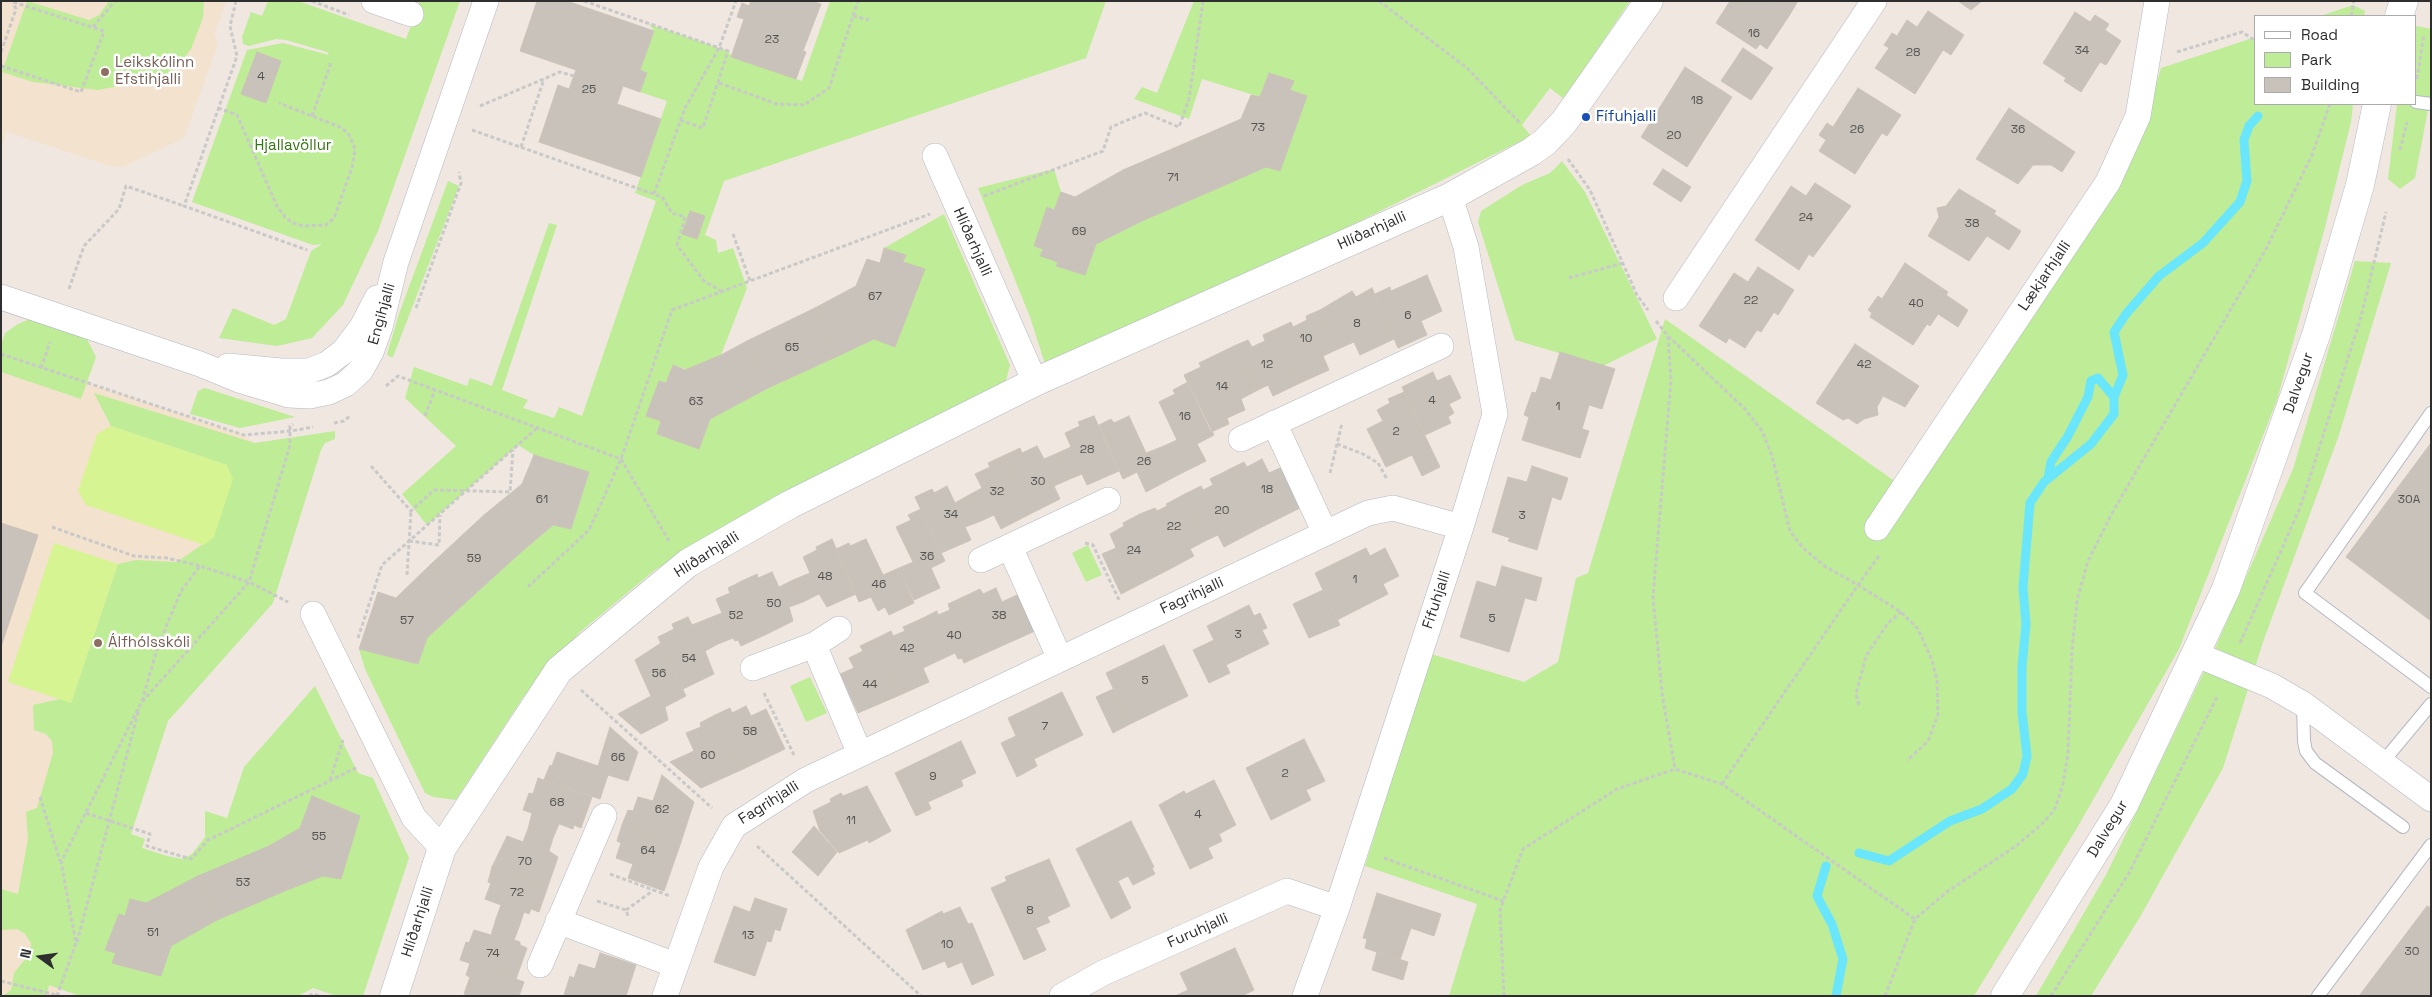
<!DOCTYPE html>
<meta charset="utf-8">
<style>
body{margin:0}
#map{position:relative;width:2432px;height:997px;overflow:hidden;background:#f0e7e0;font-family:"Space Grotesk",sans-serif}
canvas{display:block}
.frame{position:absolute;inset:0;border:2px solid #2e2e2e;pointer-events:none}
.legend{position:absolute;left:2254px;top:15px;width:162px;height:90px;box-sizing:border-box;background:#fff;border:1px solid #ababab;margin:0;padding:6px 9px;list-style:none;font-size:15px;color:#2e2e2e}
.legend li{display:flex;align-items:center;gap:10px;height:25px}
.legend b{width:25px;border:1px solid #ababab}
.north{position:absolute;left:15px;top:932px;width:50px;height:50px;-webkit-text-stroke:4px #fff;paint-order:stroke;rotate:284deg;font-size:14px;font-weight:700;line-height:20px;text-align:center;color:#2e2e2e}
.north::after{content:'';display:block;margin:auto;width:18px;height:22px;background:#2e2e2e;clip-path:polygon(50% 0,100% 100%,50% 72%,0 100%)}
</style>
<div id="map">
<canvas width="2432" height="997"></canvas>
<div class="frame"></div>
<ul class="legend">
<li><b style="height:6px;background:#fff"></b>Road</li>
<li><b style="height:14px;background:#beec97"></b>Park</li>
<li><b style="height:14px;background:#c8c2bb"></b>Building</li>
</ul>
<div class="north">N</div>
</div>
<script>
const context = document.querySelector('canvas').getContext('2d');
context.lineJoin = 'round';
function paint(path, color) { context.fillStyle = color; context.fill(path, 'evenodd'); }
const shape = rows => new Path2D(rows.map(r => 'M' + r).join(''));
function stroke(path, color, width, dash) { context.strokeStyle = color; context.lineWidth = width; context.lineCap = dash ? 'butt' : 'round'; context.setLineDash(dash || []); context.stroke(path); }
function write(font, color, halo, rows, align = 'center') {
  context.font = font + ' "Space Grotesk",sans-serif'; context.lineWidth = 5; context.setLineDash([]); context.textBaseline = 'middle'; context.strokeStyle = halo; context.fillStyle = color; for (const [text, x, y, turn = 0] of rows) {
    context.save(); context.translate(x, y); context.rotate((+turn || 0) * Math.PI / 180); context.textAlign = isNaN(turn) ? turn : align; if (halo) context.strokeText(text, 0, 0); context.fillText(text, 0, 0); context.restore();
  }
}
paint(shape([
 [1,1,227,1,214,34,218,44,184,138,123,167,111,166,7,132,1,149],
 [1,355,239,433,255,443,290,438,141,703,57,996,1,996]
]), '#f3e2ce');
paint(shape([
 [27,1,89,20,99,15,109,1,204,1,203,18,191,49,176,69,156,79,98,90,33,82,2,72],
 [268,1,298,1,406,39,420,1,460,1,378,231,343,305,312,338,277,346,219,338,233,308,274,325,286,319,311,251,322,244,313,245,192,202,247,50,283,43,329,55,327,52,286,40,276,39,249,46,243,44,242,37,251,12,262,16],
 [830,1,1106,1,1086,58,724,181,705,235,716,240,718,253,733,248,747,288,721,355,689,370,673,365,666,383,659,381,646,416,661,421,657,434,699,449,710,419,768,388,874,339,895,346,905,256,884,248,944,214,1010,365,1005,385,705,539,655,570,580,632,522,699,456,800,433,797,425,793,365,669,359,649,418,664,427,638,519,554,553,525,571,529,589,472,534,455,518,445,427,525,402,494,456,446,405,398,414,367,467,386,470,378,492,386,549,223,557,225,502,390,528,400,523,408,554,418,559,407,582,416,656,201,635,193,667,101,640,92,647,73,640,70,654,31,649,24,728,51,732,57,802,81],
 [1194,1,1630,1,1564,99,1550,88,1522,125,1531,136,1336,233,1046,367,1030,317,978,188,1054,169,1061,192,1054,210,1047,208,1034,246,1043,249,1040,256,1058,262,1056,266,1085,275,1096,244,1144,220,1266,167,1307,96,1290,90,1269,73,1260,97,1202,79,1189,119,1134,99,1142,87,1157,93],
 [2353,5,2365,11,2364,16,2320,16],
 [2416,26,2431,29,2431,94,2415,178,2400,189,2388,179,2397,104,2416,104],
 [2256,37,2256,104,2353,104,2351,122,2324,231,2277,400,2179,649,2077,828,1974,996,1449,996,1477,904,1365,866,1431,654,1524,682,1558,662,1576,578,1588,573,1665,319,1910,492,2144,124,2161,68],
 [1562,161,1585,192,1657,339,1603,366,1515,340,1478,222,1481,211,1522,185,1550,173],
 [448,181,459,186,393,357,390,357,387,354,399,314],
 [2355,261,2391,263,2339,435,2263,642,2223,768,2140,917,2091,996,2036,996,2107,873,2214,651,2293,469],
 [30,319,87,339,96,357,81,399,1,372,1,345,5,333,18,324],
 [204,388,208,389,295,417,240,428,190,414,198,391],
 [94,393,255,443,335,431,335,439,325,443,321,450,273,603,168,721,131,834,145,839,142,848,167,856,182,859,192,854,205,837,205,811,227,818,244,767,315,686,358,773,373,778,409,858,363,996,337,996,313,988,298,996,80,996,49,985,46,996,2,996,11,990,14,973,30,953,31,943,25,934,17,929,1,930,1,889,18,894,28,839,26,812,37,808,53,753,52,741,46,734,34,730,33,705,60,699,71,703,118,564,136,560,177,562,213,537,227,465,111,426],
 [1088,545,1102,575,1086,582,1072,553],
 [810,677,827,713,806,722,790,686]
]), '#beec97');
paint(shape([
 [111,426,227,465,233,479,214,537,204,545,86,505,78,491,97,434],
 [54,543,118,564,71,703,8,682]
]), '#d6f492');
stroke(shape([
 [2048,479,2051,462,2068,436,2088,397,2091,381,2098,378,2114,397],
 [1859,853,1889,861,1950,821,1982,809,2012,789,2023,774,2027,756,2022,712,2022,667,2026,624,2023,587,2030,503,2044,482,2091,444,2114,414,2114,397,2123,375,2114,332,2126,314,2159,276,2203,243,2240,202,2247,181,2244,140,2249,126,2258,116],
 [1826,866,1817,896,1832,924,1843,959,1836,996]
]), '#69e6fb', 9);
const building = shape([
 [537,1,567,1,654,31,640,70,647,73,640,92,623,86,617,104,661,119,641,177,539,142,558,85,569,89,576,70,520,51,537,1],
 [751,1,812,1,821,4,803,51,806,52,796,79,731,57,744,19,737,17,742,3,749,6,751,1],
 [1730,1,1766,1,1789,16,1767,49,1760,44,1756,49,1716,23,1730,1],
 [1766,1,1798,1,1789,16,1766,1],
 [1958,1,1982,1,1971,10,1958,1],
 [1928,11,1964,35,1951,55,1943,50,1915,94,1875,68,1889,48,1884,45,1892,33,1897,36,1907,20,1917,27,1928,11],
 [2075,12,2090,22,2095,15,2109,24,2105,30,2121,41,2106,65,2100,62,2081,92,2064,81,2066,78,2043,63,2075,12],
 [1743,48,1773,68,1751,100,1721,81,1743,48],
 [257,52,281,61,266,103,241,94,257,52],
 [1685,67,1732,97,1708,134,1662,104,1685,67],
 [1269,73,1294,81,1290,90,1307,96,1280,171,1266,167,1223,186,1202,136,1241,119,1251,95,1260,97,1269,73],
 [1858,88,1901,115,1887,136,1882,133,1855,174,1819,151,1826,140,1819,135,1827,123,1833,127,1858,88],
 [1662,104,1708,134,1687,167,1641,137,1662,104],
 [2009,108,2075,152,2062,172,2051,165,2033,165,2018,184,1976,159,2009,108],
 [1202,136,1223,186,1144,220,1123,170,1202,136],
 [1663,169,1691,187,1681,202,1653,184,1663,169],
 [1123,170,1144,220,1096,244,1085,275,1056,266,1058,262,1040,256,1043,249,1034,246,1047,207,1054,210,1061,192,1075,197,1123,170],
 [1815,183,1851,206,1813,257,1809,254,1799,270,1755,240,1791,186,1806,196,1815,183],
 [1959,189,1996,211,1994,214,2021,231,2009,250,1987,236,1969,261,1928,236,1939,217,1937,208,1946,206,1959,189],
 [690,211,705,216,697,239,682,234,690,211],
 [884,248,906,255,903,262,925,269,895,347,874,339,838,356,815,308,856,286,867,259,880,263,884,248],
 [1905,263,1948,292,1946,295,1968,310,1958,327,1938,314,1930,326,1927,324,1913,345,1870,317,1872,313,1868,310,1878,296,1882,299,1905,263],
 [1758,267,1794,290,1778,315,1774,312,1761,332,1757,330,1745,348,1729,338,1726,343,1699,326,1734,273,1748,282,1758,267],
 [1427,275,1442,311,1421,321,1427,335,1398,348,1375,294,1390,287,1391,291,1427,275],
 [1372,288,1394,339,1360,355,1354,342,1338,349,1320,310,1352,291,1356,297,1372,288],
 [815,308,838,356,768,388,747,341,815,308],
 [1320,310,1338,349,1323,356,1329,370,1300,383,1274,330,1291,322,1293,327,1307,320,1306,316,1320,310],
 [1274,330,1300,383,1273,396,1268,385,1256,391,1234,346,1248,340,1252,347,1265,341,1263,335,1274,330],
 [747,341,768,388,710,419,699,449,657,434,661,421,646,416,659,381,666,383,673,365,685,370,721,355,747,341],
 [1855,344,1919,386,1905,407,1883,396,1877,407,1878,415,1864,419,1857,424,1848,418,1843,420,1816,403,1855,344],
 [1234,346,1256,391,1241,399,1245,410,1227,418,1229,424,1211,432,1184,375,1201,367,1199,363,1234,346],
 [1560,352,1615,369,1602,409,1589,405,1582,429,1589,431,1580,458,1522,440,1529,417,1524,415,1532,392,1536,393,1541,377,1551,380,1560,352],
 [1433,372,1437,381,1450,375,1461,398,1449,404,1454,413,1448,417,1451,423,1425,435,1402,387,1433,372],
 [1188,382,1214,435,1197,444,1206,461,1178,475,1164,446,1177,440,1159,402,1175,394,1173,390,1188,382],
 [1404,392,1440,467,1422,476,1412,455,1386,467,1367,429,1383,421,1377,410,1390,403,1388,399,1404,392],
 [1094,416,1119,471,1087,485,1082,474,1070,479,1058,453,1071,447,1065,433,1080,426,1078,422,1094,416],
 [1129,416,1146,453,1164,446,1178,475,1146,492,1137,472,1123,479,1099,425,1111,419,1114,423,1129,416],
 [2431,443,2431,621,2346,557,2431,443],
 [1037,446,1044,459,1058,453,1070,479,1054,486,1060,499,1030,514,1003,456,1020,448,1022,453,1037,446],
 [534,455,589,472,571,529,553,525,519,554,484,515,522,484,534,455],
 [1003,456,1030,514,1001,529,994,515,981,521,969,495,982,488,975,474,990,467,988,463,1003,456],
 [1262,459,1269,473,1282,467,1302,507,1260,528,1230,469,1244,462,1247,467,1262,459],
 [1532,466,1568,478,1561,500,1552,497,1537,550,1508,541,1510,538,1492,532,1508,477,1527,482,1532,466],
 [1230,469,1260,528,1224,547,1218,535,1207,540,1185,494,1201,486,1203,490,1213,485,1210,479,1230,469],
 [947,486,955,503,969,495,981,521,965,527,971,540,941,553,915,497,932,489,934,493,947,486],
 [1185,494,1207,540,1190,549,1194,556,1168,570,1140,514,1155,508,1157,511,1167,506,1166,504,1185,494],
 [921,509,945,561,931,568,940,588,914,600,899,568,913,562,896,527,911,520,908,515,921,509],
 [1140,514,1168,570,1121,594,1102,554,1116,548,1110,534,1124,526,1123,523,1140,514],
 [484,515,519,554,464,604,430,565,484,515],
 [1,523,38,535,1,647,1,523],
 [832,539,856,594,827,607,819,594,803,602,793,580,810,573,803,557,817,550,816,547,832,539],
 [866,539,883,575,899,568,914,603,889,615,885,607,878,611,871,597,859,602,836,549,849,543,850,546,866,539],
 [1366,548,1370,556,1385,548,1399,576,1383,584,1388,594,1337,620,1315,573,1366,548],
 [430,565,464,604,427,638,418,664,359,649,378,592,396,598,430,565],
 [1502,566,1542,578,1536,601,1525,598,1509,652,1460,637,1477,581,1496,587,1502,566],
 [772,572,779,587,793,580,803,602,789,607,793,621,767,634,742,581,757,574,758,578,772,572],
 [742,581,767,634,741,646,738,640,735,641,733,638,718,644,707,619,722,613,716,599,730,593,728,588,742,581],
 [996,588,1002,602,1019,594,1035,631,986,653,961,598,980,589,983,594,996,588],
 [1323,590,1340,625,1309,638,1293,604,1323,590],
 [961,598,986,653,964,663,962,658,958,659,955,653,940,660,921,619,937,611,938,615,950,610,948,604,961,598],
 [1249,605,1254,616,1260,613,1267,628,1262,630,1269,644,1226,665,1207,626,1249,605],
 [688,617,692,625,707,619,718,644,705,651,714,674,683,689,658,637,674,629,672,624,688,617],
 [921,619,940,660,923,668,929,682,900,695,875,639,891,631,893,636,905,631,903,627,921,619],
 [875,639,900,695,858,713,840,674,854,668,849,658,863,651,860,646,875,639],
 [1214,640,1230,673,1209,683,1193,650,1214,640],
 [661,643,686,696,665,707,668,720,641,734,618,714,651,696,635,660,661,643],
 [1164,645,1188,696,1130,724,1106,673,1164,645],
 [1113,689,1130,724,1113,733,1096,697,1113,689],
 [1062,692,1083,735,1034,759,1037,766,1017,777,1001,743,1016,736,1008,718,1062,692],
 [746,706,751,716,766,709,785,749,741,770,715,715,730,708,732,713,746,706],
 [715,715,741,770,701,788,670,762,694,751,686,733,701,727,700,723,715,715],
 [610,727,638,752,628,781,608,775,600,799,544,780,550,765,552,766,557,752,598,766,610,727],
 [1304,739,1325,781,1306,790,1311,800,1271,820,1246,768,1304,739],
 [961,741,976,773,961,780,963,786,928,802,931,809,916,816,895,773,961,741],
 [662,775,694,802,680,845,622,825,628,810,633,811,638,797,653,801,662,775],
 [538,778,592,797,581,828,574,825,573,829,559,824,553,838,528,829,532,813,523,810,529,793,533,794,538,778],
 [1214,780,1236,825,1219,834,1222,841,1208,848,1213,858,1190,869,1159,805,1184,791,1186,794,1214,780],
 [867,786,891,831,869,843,868,840,839,853,820,831,813,811,831,802,830,799,841,793,843,796,867,786],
 [312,796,360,816,341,879,323,876,287,890,269,846,300,828,312,796],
 [1131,821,1154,867,1152,868,1155,874,1133,885,1128,876,1118,881,1131,908,1111,919,1076,849,1131,821],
 [622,825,680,845,664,891,628,878,633,864,616,858,621,843,617,841,622,825],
 [814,826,837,852,818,876,792,852,814,826],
 [528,829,553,838,549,851,558,857,548,886,492,867,507,836,523,842,528,829],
 [269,846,287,890,217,920,198,876,269,846],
 [1049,859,1070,906,1047,917,1050,922,1036,928,1046,950,1024,960,991,888,1007,881,1005,877,1049,859],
 [492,867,548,886,539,912,531,909,529,914,524,912,519,927,496,919,501,905,485,899,491,883,488,882,492,867],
 [198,876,217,920,171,946,161,976,112,963,116,953,105,950,119,914,125,916,130,899,146,903,198,876],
 [1377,893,1441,914,1434,936,1411,928,1400,960,1365,948,1367,939,1363,938,1377,893],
 [755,898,787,909,780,931,775,929,771,942,767,941,755,976,714,962,734,906,750,912,755,898],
 [2427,906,2431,908,2431,996,2359,996,2427,906],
 [960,907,968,924,972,923,994,975,972,985,962,962,948,968,945,961,923,970,906,930,942,911,943,914,960,907],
 [496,919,519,927,514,940,520,942,520,945,527,948,516,979,460,960,466,942,469,943,474,930,491,935,496,919],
 [1235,948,1254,990,1242,996,1175,996,1188,990,1180,973,1235,948],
 [1377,952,1408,962,1403,980,1372,970,1377,952],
 [600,953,636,965,626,996,564,995,570,976,574,978,579,964,595,969,600,953],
 [470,963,524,982,519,996,470,996,464,994,470,977,466,975,470,963]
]);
paint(building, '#c8c2bb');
stroke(building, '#ccc3b8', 1);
const service = shape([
 [2416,102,2431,104],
 [2431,413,2305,593,2431,687],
 [2303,704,2304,741,2306,751,2315,763,2403,827],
 [2382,763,2431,704],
 [2318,996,2431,845]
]);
const minor = shape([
 [374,1,411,14],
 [935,156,1035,382],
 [1,297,200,364,239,380,289,395,310,396,329,392,346,384,361,370,371,352,380,327,396,262,486,1],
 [1676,298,1874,1],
 [228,366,281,371,309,371,327,364,343,352,362,327,377,298],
 [1274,423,1325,533],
 [1241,439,1441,346],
 [1877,528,2108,182,2138,116,2157,1],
 [1010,547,1060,659],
 [981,560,1108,500],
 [313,614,414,818,442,848],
 [814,645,860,754],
 [2195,654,2272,686,2303,704,2431,799],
 [753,668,814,645,839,629],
 [558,921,675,965],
 [540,965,604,816],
 [665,996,711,867,734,826,806,780,1368,513,1393,508,1461,527],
 [1062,996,1103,973,1287,891,1337,908],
 [1305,996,1337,908,1461,527,1495,414,1466,247,1450,197]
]);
const tertiary = shape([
 [2399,16,2404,1],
 [394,996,442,848,559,670,688,563,789,505,1035,382,1450,197,1531,152,1545,142,1564,122,1649,1],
 [2005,996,2124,805,2226,589,2316,335,2360,185,2377,104]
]);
stroke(service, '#b3b8c2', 14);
stroke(minor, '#b3b8c2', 26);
stroke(tertiary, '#b3b8c2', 29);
stroke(shape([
 [236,1,230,26,237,56,184,206,307,250],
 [312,1,349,15],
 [584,1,728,51,703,128,680,120],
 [1379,1,1467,68,1520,123],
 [853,16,869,20],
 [2351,16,2354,1],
 [93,27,115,1],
 [1,52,16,9,13,3],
 [2177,52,2242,32,2256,41],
 [1,66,81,92,104,31,13,2],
 [2417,79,2424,34],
 [719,83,777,104,804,105,829,88,858,1],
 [480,106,560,72,574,76],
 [218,108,237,115,277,206,285,217,293,223,303,226,326,225,334,218,352,168,355,149,351,139,348,133,340,127,279,103],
 [312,116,331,63],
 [472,130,662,197,672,213,685,217,677,245,704,281,721,291],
 [521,147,544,79],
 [2400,150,2407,122],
 [1568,159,1590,190,1637,295,1648,310],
 [654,194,685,108,719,48,736,1],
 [984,196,1103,151,1111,127,1145,113,1179,127,1189,99,1203,1],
 [733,234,750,281],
 [1569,278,1623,263],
 [69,289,84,246,119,209,126,186,184,206],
 [416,308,461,183,459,172],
 [1656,321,1668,336,1671,380,1653,597,1662,693,1675,769],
 [1668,336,1745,409,1762,431,1772,456,1790,531,1803,548,1826,567,1858,585,1879,556],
 [1,354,244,435,291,431,313,427],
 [41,368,50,342],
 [386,386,398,376,621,459,669,541],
 [425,416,435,390],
 [334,423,344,421,351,415],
 [1337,444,1363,454,1378,463,1387,479],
 [371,466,411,511,434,490,510,492,513,450],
 [1330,473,1342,423],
 [52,527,134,556,167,558,200,566],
 [409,541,439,545,440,515],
 [1085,543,1093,545,1119,600],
 [407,575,411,511],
 [528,587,589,530,621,459,672,310,930,214],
 [358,638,382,565,537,428],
 [2240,643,2300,508,2361,317,2386,212],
 [581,690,712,808],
 [764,693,794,755],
 [142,701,157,649,181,591,200,566,249,582,288,602],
 [1859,705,1856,694,1866,656,1888,623,1901,612],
 [330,780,343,740],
 [1722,784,1858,585,1901,612,1918,629,1932,660,1937,680,1938,715,1928,741,1907,761],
 [40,797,60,861],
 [86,813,150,834,147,846,191,859,208,840,358,767],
 [757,846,921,996],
 [1384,858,1503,901],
 [610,874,670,896],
 [597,901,626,910,628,916],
 [626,910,654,890],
 [77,942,139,709],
 [1,981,60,996],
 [57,996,76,943,61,862,141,703,249,582,290,445,290,426,293,424],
 [309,996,313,994,320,996],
 [1504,996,1500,910,1523,849,1617,789,1675,769,1722,784,1915,919],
 [1885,996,1915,919,1948,891,2016,846,2043,823,2055,809,2063,784,2068,753,2072,651,2077,600,2088,561,2112,513,2266,249,2312,155,2330,104],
 [2051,996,2129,873,2218,695]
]), '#c9c9c9', 3, [4, 2.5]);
stroke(service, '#fff', 12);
stroke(minor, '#fff', 25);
stroke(tertiary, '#fff', 28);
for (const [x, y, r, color] of [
 [105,72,5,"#8d6e63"],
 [1586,117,5,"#1a4fb4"],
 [98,643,5,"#8d6e63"]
]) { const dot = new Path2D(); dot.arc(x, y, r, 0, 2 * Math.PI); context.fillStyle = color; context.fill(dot); stroke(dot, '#fff', 2); }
write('12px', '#545351', null, [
 ["16",1754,34],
 ["23",772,40],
 ["34",2082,51],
 ["28",1913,53],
 ["4",261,77],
 ["25",589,90],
 ["18",1697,101],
 ["73",1258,128],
 ["26",1857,130],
 ["36",2018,130],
 ["20",1674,136],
 ["71",1173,178],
 ["24",1806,218],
 ["38",1972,224],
 ["69",1079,232],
 ["67",875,297],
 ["22",1751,301],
 ["40",1916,304],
 ["6",1408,316],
 ["8",1357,324],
 ["10",1306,339],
 ["65",792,348],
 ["12",1267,365],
 ["42",1864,365],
 ["14",1222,387],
 ["4",1432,401],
 ["63",696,402],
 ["1",1558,407],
 ["16",1185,417],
 ["2",1396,432],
 ["28",1087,450],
 ["26",1144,462],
 ["30",1038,482],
 ["18",1267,490],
 ["32",997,492],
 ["61",542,500],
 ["30A",2409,500],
 ["20",1222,511],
 ["34",951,515],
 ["3",1522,516],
 ["22",1174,527],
 ["24",1134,551],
 ["36",927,557],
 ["59",474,559],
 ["48",825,577],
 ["1",1355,580],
 ["46",879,585],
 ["50",774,604],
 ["52",736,616],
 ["38",999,616],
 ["5",1492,619],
 ["57",407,621],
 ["3",1238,635],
 ["40",954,636],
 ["42",907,649],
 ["54",689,659],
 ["56",659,674],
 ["5",1145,681],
 ["44",870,685],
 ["7",1045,727],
 ["58",750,732],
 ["60",708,756],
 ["66",618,758],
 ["2",1285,774],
 ["9",933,777],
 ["68",557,803],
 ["62",662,810],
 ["4",1198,815],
 ["11",851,821],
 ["55",319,837],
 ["64",648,851],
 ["70",525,862],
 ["53",243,883],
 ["72",517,893],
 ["8",1030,911],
 ["51",153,933],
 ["13",748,936],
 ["10",947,945],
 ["30",2412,952],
 ["74",493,954]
]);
write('15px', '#785e54', '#fff', [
 ["Leikskólinn",115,63],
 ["Efstihjalli",115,80],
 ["Álfhólsskóli",108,643]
], 'left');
write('15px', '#164399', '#fff', [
 ["Fífuhjalli",1596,117]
], 'left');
write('15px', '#347513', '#fff', [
 ["Hjallavöllur",293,146]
]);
write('15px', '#2e2e2e', '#fff', [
 ["Hlíðarhjalli",1372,231,-24],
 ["Hlíðarhjalli",972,242,66],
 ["Lækjarhjalli",2045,276,-56],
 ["Engihjalli",382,314,-74],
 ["Dalvegur",2299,383,-71],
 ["Hlíðarhjalli",707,555,-32],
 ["Fagrihjalli",1192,596,-25],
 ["Fífuhjalli",1437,600,-72],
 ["Fagrihjalli",769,803,-32],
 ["Dalvegur",2108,829,-59],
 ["Hlíðarhjalli",418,922,-72],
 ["Furuhjalli",1198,931,-24]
]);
</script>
